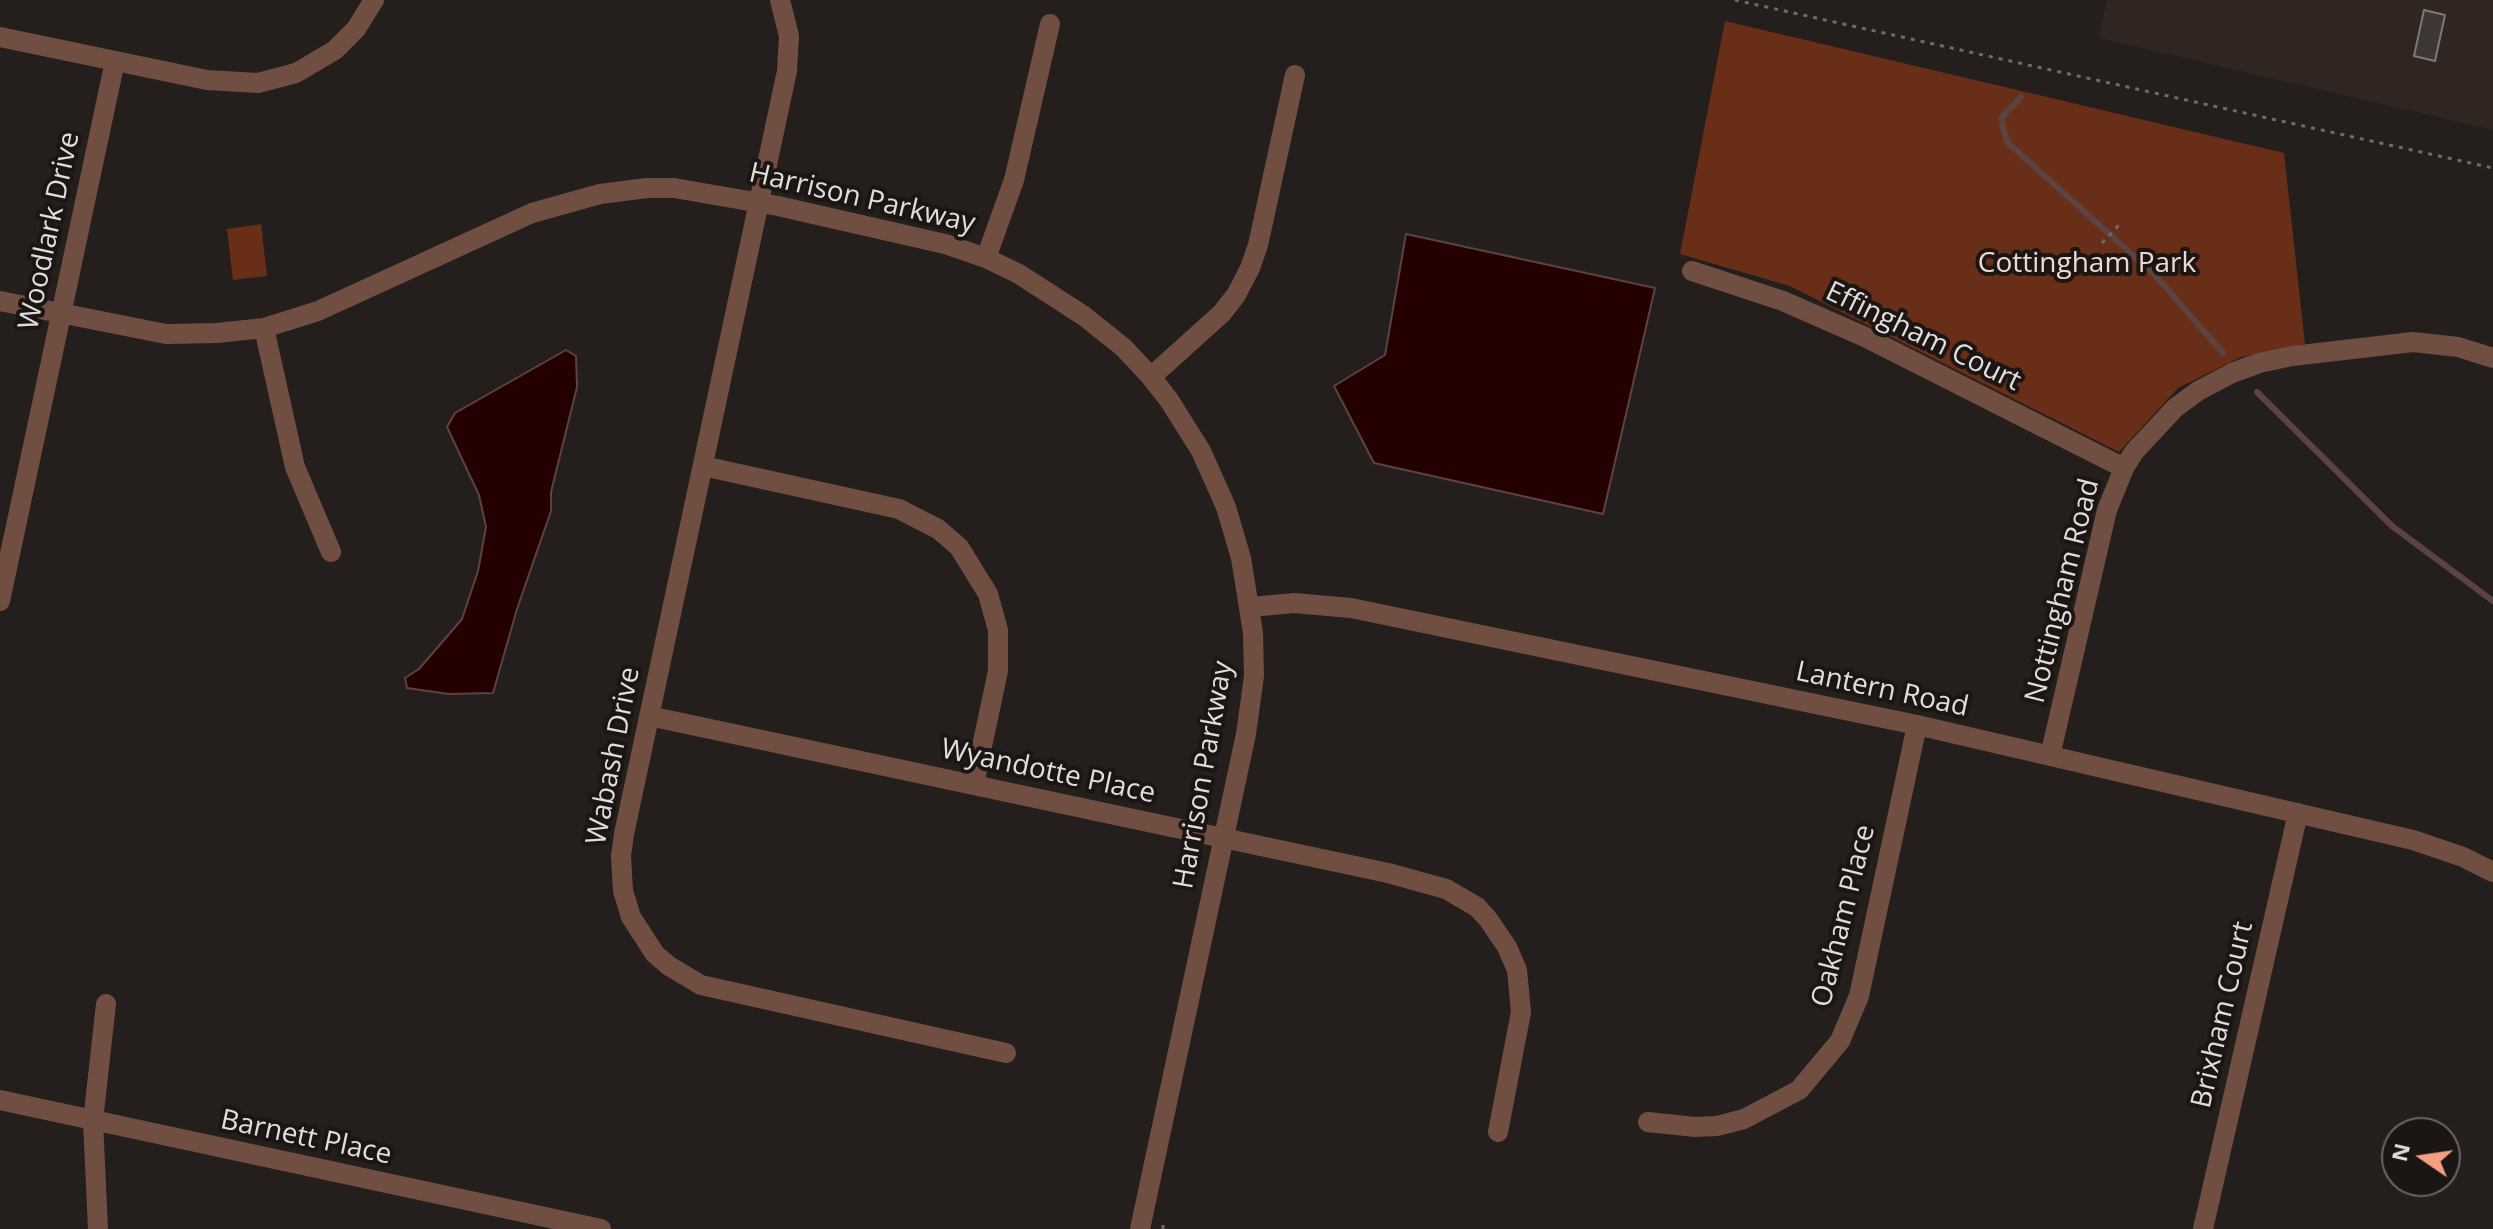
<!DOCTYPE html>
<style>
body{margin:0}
#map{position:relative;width:2493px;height:1229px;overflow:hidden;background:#241f1d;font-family:"Open Sans",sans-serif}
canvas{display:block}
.north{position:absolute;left:2381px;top:1117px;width:80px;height:80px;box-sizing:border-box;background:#1b1614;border:2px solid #6a6664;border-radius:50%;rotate:283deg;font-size:22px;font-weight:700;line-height:32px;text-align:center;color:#e1dddc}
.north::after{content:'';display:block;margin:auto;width:28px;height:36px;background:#f39f82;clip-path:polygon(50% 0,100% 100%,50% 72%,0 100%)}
</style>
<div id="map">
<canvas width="2493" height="1229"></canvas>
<div class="north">N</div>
</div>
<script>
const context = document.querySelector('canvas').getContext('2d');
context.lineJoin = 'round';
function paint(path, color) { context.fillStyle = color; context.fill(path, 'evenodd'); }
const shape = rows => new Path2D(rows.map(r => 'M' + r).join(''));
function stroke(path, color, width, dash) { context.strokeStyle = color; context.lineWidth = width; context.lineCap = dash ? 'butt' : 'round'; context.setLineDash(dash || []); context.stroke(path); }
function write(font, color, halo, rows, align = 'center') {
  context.font = font + ' "Open Sans",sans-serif'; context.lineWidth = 8; context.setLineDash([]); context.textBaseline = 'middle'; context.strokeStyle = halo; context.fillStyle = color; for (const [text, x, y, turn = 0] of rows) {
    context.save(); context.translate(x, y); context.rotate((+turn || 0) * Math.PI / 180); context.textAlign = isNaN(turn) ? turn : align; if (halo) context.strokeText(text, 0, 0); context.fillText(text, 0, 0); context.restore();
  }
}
paint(shape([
 [2107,0,2493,0,2493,130,2099,38]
]), '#312521');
paint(shape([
 [1725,21,2284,153,2305,344,2241,357,2178,388,2119,452,1790,286,1680,254],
 [261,224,267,276,233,280,227,229]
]), '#682e18');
const water = shape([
 [1406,234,1655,288,1603,514,1374,463,1334,386,1385,355,1406,234],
 [566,350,576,356,577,387,551,492,551,511,517,609,493,693,449,694,407,688,405,678,419,669,462,619,478,571,486,527,479,495,447,427,455,413,566,350]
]);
paint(water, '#240000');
stroke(water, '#5d4242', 2);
stroke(shape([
 [2021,97,2001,118,2007,142,2155,275,2223,353],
 [2257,392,2392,526,2493,601]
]), '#5d4242', 6);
const building = shape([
 [2424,10,2445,15,2435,61,2414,56,2424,10]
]);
paint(building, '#3c3634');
stroke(building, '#7f7876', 2);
stroke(shape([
 [1735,0,2493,168],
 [2102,243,2119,225],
 [1163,1229,1163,1225]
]), '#6f6b69', 3, [4, 6]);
stroke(shape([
 [780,0,789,36,787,71,624,834,621,856,623,891,631,917,655,954,669,966,701,985,1006,1053],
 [0,37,207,80,258,83,296,73,335,50,356,29,374,0],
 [986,258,1014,180,1050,24],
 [1692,271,1783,301,1865,337,2124,468],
 [0,301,166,334,217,333,264,328,318,311,532,213,600,194,647,188,674,188,778,206,945,244,986,258,1019,274,1084,316,1124,348,1151,377,1169,400,1201,451,1226,507,1241,558,1253,633,1254,676,1246,734,1140,1229],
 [264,328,295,467,331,552],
 [1151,377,1222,313,1236,295,1250,268,1258,245,1295,75],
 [703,466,899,509,938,529,959,547,988,594,998,630,998,671,974,784],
 [0,601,115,61],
 [1251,607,1294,603,1351,608,1917,725,2413,840,2463,857,2493,872],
 [649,716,1388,873,1446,889,1477,907,1488,919,1507,947,1517,970,1521,1012,1498,1132],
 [2050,756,2107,510,2124,468,2134,452,2175,408,2198,391,2232,373,2259,363,2292,356,2413,342,2458,347,2493,358],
 [0,1100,601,1229],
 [1648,1122,1695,1127,1717,1126,1744,1119,1799,1090,1840,1041,1859,996,1917,725],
 [98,1229,93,1121,106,1004],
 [2203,1229,2298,813]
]), '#714e42', 20);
write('28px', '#e1dddc', '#1b1614', [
 ["Harrison Parkway",862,199,13],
 ["Woodlark Drive",50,231,-78],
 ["Effingham Court",1923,337,26],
 ["Nottingham Road",2063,591,-76],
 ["Lantern Road",1882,690,12],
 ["Wabash Drive",614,756,-79],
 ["Wyandotte Place",1048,772,12],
 ["Harrison Parkway",1204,775,-80],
 ["Oakham Place",1844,916,-76],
 ["Brixham Court",2223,1015,-77],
 ["Barnett Place",306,1138,12]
]);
write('28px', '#f0d8d0', '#1b1614', [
 ["Cottingham Park",2087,264]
]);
</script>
